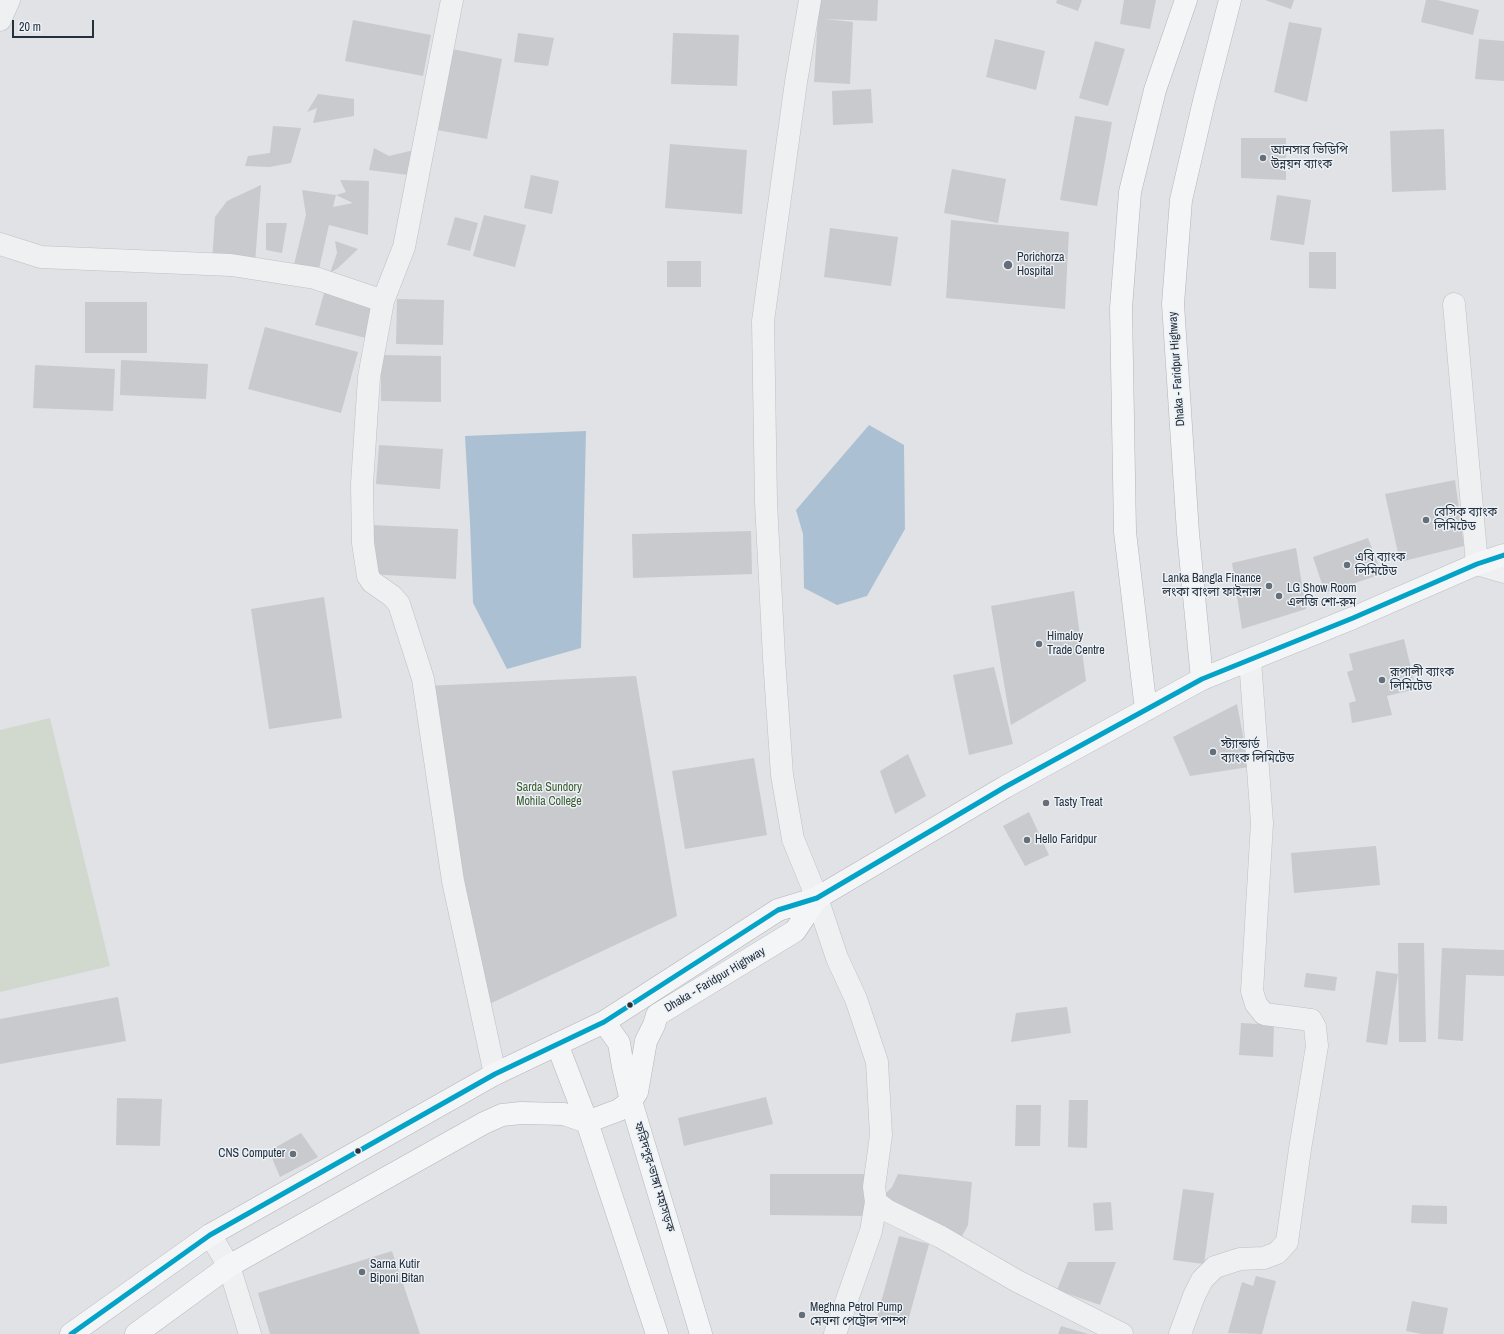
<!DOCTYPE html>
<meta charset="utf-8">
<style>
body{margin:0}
#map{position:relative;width:1504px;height:1334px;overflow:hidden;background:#e0e2e5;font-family:"Archivo Narrow",sans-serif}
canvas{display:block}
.scale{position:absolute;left:12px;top:20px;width:82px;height:18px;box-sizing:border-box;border:2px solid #25303f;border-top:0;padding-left:5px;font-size:12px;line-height:14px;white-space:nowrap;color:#25303f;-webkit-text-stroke:3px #ecf1f5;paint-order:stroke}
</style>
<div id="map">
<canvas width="1504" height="1334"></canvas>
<div class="scale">20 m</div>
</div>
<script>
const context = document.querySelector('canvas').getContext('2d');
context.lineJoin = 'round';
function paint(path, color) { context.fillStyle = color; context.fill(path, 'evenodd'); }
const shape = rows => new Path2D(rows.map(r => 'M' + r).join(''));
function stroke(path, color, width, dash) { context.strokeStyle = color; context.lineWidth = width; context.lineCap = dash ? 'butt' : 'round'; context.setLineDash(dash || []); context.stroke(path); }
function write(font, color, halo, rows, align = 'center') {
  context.font = font + ' "Archivo Narrow","Noto Sans Bengali",sans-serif'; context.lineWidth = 3; context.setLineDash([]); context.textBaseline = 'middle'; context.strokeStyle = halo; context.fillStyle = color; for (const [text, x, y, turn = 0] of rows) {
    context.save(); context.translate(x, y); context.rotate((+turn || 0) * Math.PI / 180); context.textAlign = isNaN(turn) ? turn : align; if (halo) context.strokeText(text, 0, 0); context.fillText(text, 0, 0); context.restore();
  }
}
paint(shape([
 [50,718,110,966,0,992,0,730]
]), '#d1d9cf');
paint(shape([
 [869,425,904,445,905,529,867,596,837,605,804,588,803,534,796,510],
 [586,431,581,648,507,669,473,603,470,523,465,436]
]), '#abc1d3');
paint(shape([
 [819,0,878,0,877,21,824,19,853,22,850,84,814,82],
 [1057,0,1082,0,1078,11,1056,3],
 [1124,0,1156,0,1150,29,1120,24],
 [1265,0,1294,0,1291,9],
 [1426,0,1437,0,1479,10,1473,35,1421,22],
 [353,20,431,35,423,76,345,61],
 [1289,22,1322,28,1307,102,1274,92],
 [518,33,554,38,548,66,514,62],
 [673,33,739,35,737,86,671,84],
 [995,39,1045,51,1036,90,986,77],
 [1479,39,1504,41,1504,81,1475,79],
 [1095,41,1125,49,1108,106,1079,98],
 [452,49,502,59,487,139,437,130],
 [871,89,873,123,833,125,832,91],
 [318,94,354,99,354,116,313,123,317,108,307,112],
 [1075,116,1112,122,1097,206,1060,200],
 [273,126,301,128,291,163,269,167,245,166,248,156,270,153],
 [1444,129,1446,190,1392,192,1390,131],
 [1241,138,1286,138,1286,180,1241,178],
 [670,144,747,150,742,214,665,208],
 [374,148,389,156,418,149,416,176,369,170],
 [952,169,1006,179,998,223,944,213],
 [531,175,559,181,552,214,524,208],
 [340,180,369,181,368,235,329,225,318,273,292,273,306,215,302,190,336,195,333,207,353,203,336,195,346,192],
 [261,185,255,263,212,262,215,217,227,201],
 [1277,195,1311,200,1304,245,1270,240],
 [484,215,526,225,515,267,473,256],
 [455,217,478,223,470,251,447,245],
 [951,220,1069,232,1065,309,946,298],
 [266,223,287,223,282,253,266,250],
 [830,228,898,237,891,286,824,277],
 [335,241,358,249,338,268,330,273,337,253],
 [1309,252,1336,252,1336,289,1309,288],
 [667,261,701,261,701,287,667,287],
 [326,286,376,299,366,338,315,325],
 [397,299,444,300,443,345,396,344],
 [85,302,147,302,147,353,85,353],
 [265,327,358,352,341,413,248,389],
 [381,355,441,356,441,402,381,401],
 [121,360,208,364,206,399,120,395],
 [35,365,115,369,113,411,33,408],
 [379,445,443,449,440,489,376,484],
 [1455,480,1464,546,1400,562,1385,494],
 [371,525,458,529,456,579,368,574],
 [751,531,752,574,633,578,632,534],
 [1368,538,1382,574,1325,593,1313,557],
 [1296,548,1306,609,1242,629,1232,563],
 [1074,591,1086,681,1011,725,991,606],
 [324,597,342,718,269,729,251,609],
 [1404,639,1416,689,1387,696,1392,715,1352,723,1349,703,1356,701,1347,672,1353,670,1349,654],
 [994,667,1013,744,969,755,953,675],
 [636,676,677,916,483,1007,426,686],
 [1237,704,1249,767,1190,776,1173,737],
 [908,754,926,796,895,814,880,771],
 [754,758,767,835,685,849,672,771],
 [1029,812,1049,855,1025,866,1003,826],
 [1376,846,1380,885,1294,893,1291,853],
 [1398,943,1424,943,1426,1042,1399,1042],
 [1442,948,1504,950,1504,976,1466,975,1463,1041,1438,1039],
 [1376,971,1398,974,1387,1045,1366,1042],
 [1306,973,1337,977,1335,991,1304,987],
 [118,997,126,1041,0,1064,0,1019],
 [1067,1007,1071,1033,1011,1042,1016,1013],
 [1241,1023,1274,1025,1273,1057,1239,1055],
 [766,1097,773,1124,684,1146,678,1118],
 [117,1098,162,1099,160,1146,116,1145],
 [1069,1100,1088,1100,1087,1148,1068,1147],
 [1016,1105,1041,1105,1040,1146,1015,1146],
 [301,1133,318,1157,280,1177,269,1151],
 [770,1174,868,1174,868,1216,770,1215],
 [898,1174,972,1182,968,1225,960,1240,880,1199,892,1187],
 [1183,1189,1214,1193,1204,1264,1173,1260],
 [1111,1202,1113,1230,1095,1231,1093,1203],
 [1412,1205,1447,1206,1447,1224,1411,1223],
 [899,1236,929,1244,907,1325,877,1317],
 [392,1251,420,1334,270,1334,258,1293],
 [1068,1262,1116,1262,1100,1305,1057,1290],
 [1256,1276,1276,1281,1262,1334,1228,1333,1242,1282,1253,1286],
 [1412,1301,1448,1308,1443,1334,1422,1334,1406,1331],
 [1061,1326,1088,1334,1058,1334]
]), '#c8cacd');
const minor = shape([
 [452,0,404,247,383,301,369,377,362,484,363,543,368,576,372,582,392,596,399,604,423,679,453,881,495,1074],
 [810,0,796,82,763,321,766,502,774,658,782,775,793,839,817,898,837,958,856,999,877,1062,881,1135,874,1187,876,1202,888,1211,941,1237,1017,1281,1122,1334],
 [0,20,9,0],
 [0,244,41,257,231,265,315,278,383,301],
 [1454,304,1477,564,1504,572],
 [210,1235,229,1266,250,1334],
 [835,1334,871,1231,876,1202],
 [1180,1334,1194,1296,1202,1280,1215,1267,1240,1259,1264,1258,1277,1253,1287,1242,1300,1149,1317,1046,1315,1027,1311,1020,1264,1014,1256,1004,1252,991,1262,823,1250,660]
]);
const major = shape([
 [1202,679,1353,618,1477,564,1504,555]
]);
const highway = shape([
 [1146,710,1125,532,1121,308,1130,192,1155,90,1186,0],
 [604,1022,619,1043,623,1067,631,1101,701,1334],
 [557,1044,587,1122,657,1334],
 [71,1334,210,1235,495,1074,604,1022,778,910,817,898,1005,787,1202,679,1188,533,1173,304,1181,200,1204,101,1230,0],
 [136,1334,229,1266,484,1123,502,1115,521,1113,564,1114,587,1122,619,1110,631,1101,637,1092,646,1041,654,1025,657,1015,795,931,817,898]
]);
stroke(minor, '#bec0c3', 23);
stroke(major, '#bbbfc3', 23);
stroke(highway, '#b2b5ba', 23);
stroke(minor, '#eff0f2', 22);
stroke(major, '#f4f5f6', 22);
stroke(highway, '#f4f5f6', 22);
stroke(shape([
 [71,1334,210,1235,495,1074,604,1022,778,910,817,898,1005,787,1202,679,1353,618,1477,564,1504,555]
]), '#02a3c7', 5);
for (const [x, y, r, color] of [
 [1263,158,4,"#666e79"],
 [1008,265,5,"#666e79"],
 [1426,520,4,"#666e79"],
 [1347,565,4,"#666e79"],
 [1269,586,4,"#666e79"],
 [1279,596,4,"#666e79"],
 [1039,644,4,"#666e79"],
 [1382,680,4,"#666e79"],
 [1213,752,4,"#666e79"],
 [1046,803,4,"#666e79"],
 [1027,840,4,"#666e79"],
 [630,1005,3.5,"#25303f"],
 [358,1151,3.5,"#25303f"],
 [293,1154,4,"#666e79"],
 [362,1272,4,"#666e79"],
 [802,1315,4,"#666e79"]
]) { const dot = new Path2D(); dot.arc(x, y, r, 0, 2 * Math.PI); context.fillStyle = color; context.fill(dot); stroke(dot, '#ecf1f5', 1.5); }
write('12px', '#25303f', '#ecf1f5', [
 ["আনসার ভিডিপি",1271,151],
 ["উন্নয়ন ব্যাংক",1271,165],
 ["Porichorza",1017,258],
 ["Hospital",1017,272],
 ["বেসিক ব্যাংক",1434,513],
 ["লিমিটেড",1434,527],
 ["এবি ব্যাংক",1355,558],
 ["লিমিটেড",1355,572],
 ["Lanka Bangla Finance",1261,579,"right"],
 ["লংকা বাংলা ফাইনান্স",1261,593,"right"],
 ["LG Show Room",1287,589],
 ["এলজি শো-রুম",1287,603],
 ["Himaloy",1047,637],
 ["Trade Centre",1047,651],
 ["রূপালী ব্যাংক",1390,673],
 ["লিমিটেড",1390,687],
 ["স্ট্যান্ডার্ড",1221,745],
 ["ব্যাংক লিমিটেড",1221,759],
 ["Tasty Treat",1054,803],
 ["Hello Faridpur",1035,840],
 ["CNS Computer",285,1154,"right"],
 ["Sarna Kutir",370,1265],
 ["Biponi Bitan",370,1279],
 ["Meghna Petrol Pump",810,1308],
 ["মেঘনা পেট্রোল পাম্প",810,1322]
], 'left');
write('12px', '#25303f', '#ecf1f5', [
 ["Dhaka - Faridpur Highway",1177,369,-94],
 ["Dhaka - Faridpur Highway",715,980,-31],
 ["ফরিদপুর-ভাঙ্গা মহাসড়ক",654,1177,73]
]);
write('12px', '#3c5c31', '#ecf1f5', [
 ["Sarda Sundory",549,788],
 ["Mohila College",549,802]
]);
</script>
